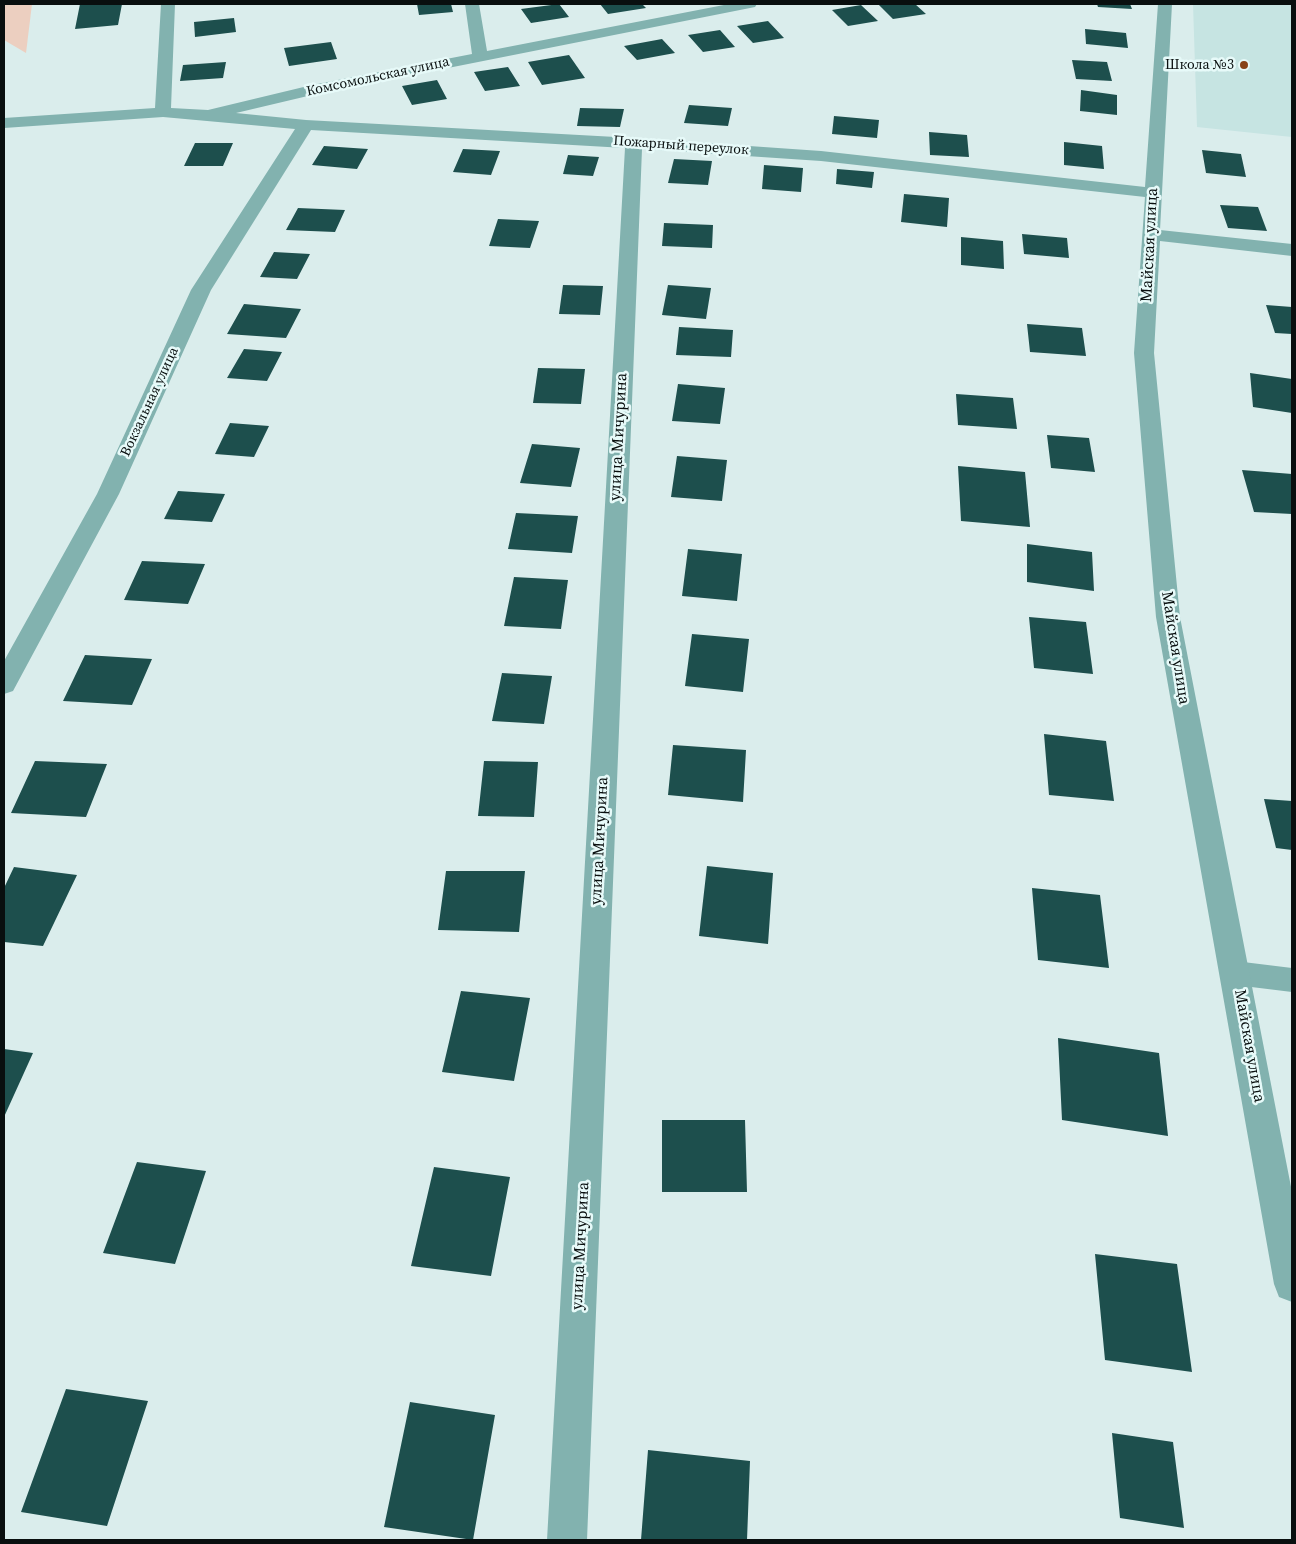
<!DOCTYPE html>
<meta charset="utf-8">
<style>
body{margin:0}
#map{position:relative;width:1296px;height:1544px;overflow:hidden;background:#daedec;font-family:"Source Serif 4",serif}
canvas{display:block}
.frame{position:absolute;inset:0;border:5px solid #090f0f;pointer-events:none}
</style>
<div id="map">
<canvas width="1296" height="1544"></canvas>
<div class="frame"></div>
</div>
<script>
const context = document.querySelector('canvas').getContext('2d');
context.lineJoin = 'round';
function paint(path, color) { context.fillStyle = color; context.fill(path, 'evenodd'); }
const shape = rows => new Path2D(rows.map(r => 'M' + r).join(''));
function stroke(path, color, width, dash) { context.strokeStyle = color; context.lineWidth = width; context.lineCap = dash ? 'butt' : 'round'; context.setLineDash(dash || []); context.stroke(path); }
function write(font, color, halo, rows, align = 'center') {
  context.font = font + ' "Source Serif 4",serif'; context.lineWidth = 5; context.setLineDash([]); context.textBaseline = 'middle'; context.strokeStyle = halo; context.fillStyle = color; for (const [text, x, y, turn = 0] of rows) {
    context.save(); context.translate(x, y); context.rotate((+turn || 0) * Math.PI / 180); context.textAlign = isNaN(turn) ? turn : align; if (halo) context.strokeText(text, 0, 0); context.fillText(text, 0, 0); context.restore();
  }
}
paint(shape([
 [1193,4,1292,4,1292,137,1197,127]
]), '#c6e4e2');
paint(shape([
 [4,4,32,4,26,53,4,40]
]), '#eccfc0');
paint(shape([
 [80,4,122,4,118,25,75,29],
 [417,4,451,4,453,12,419,15],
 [559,4,569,17,531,23,521,9],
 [600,4,642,4,646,8,608,14],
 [878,4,915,4,926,14,893,19],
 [1097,4,1130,4,1132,9,1098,7],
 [861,5,878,21,848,26,832,10],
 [234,18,236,32,195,37,194,22],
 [768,21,784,38,753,43,737,26],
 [1085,29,1126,33,1128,48,1086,44],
 [720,30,735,47,703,52,688,35],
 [662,39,675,53,637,60,624,46],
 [331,42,337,59,289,66,284,48],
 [569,55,585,78,542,85,528,62],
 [1072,60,1107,62,1112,81,1076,79],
 [226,62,223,78,180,81,183,65],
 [508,67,520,86,485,91,474,72],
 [437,80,447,99,412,105,402,86],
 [1081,90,1117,95,1117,115,1080,111],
 [689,105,732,108,728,126,684,123],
 [580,108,624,109,620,127,577,126],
 [834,116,879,120,877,138,832,134],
 [929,132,967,135,969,157,930,155],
 [1064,142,1102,146,1104,169,1064,165],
 [195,143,233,143,223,166,184,166],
 [324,146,368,149,357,169,312,165],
 [463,149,500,151,491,175,453,172],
 [1202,150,1241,154,1246,177,1206,173],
 [568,155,599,157,593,176,563,174],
 [674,159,712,161,708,185,668,183],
 [764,165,803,168,801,192,762,189],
 [837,169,874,172,872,188,836,184],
 [904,194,949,198,947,227,901,222],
 [1220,205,1258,207,1267,231,1228,228],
 [298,208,345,210,335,232,286,230],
 [498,219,539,221,530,248,489,246],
 [664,223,713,225,712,248,662,246],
 [1022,234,1067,238,1069,258,1024,254],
 [961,237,1003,241,1004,269,961,265],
 [274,252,310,254,297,279,260,277],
 [563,285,603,286,600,315,559,314],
 [668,285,711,288,706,319,662,315],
 [244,304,301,309,286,338,227,334],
 [1266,305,1292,307,1292,334,1275,333],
 [1027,324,1082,328,1086,356,1030,352],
 [679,327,733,330,731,357,676,355],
 [244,349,282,352,267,381,227,378],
 [538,368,585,369,581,404,533,403],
 [1250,373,1292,379,1292,413,1253,407],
 [678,384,725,388,720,424,672,421],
 [956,394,1013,398,1017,429,958,425],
 [230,423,269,426,254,457,215,454],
 [1047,435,1089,438,1095,472,1051,468],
 [532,444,580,448,571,487,520,483],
 [677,456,727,460,722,501,671,497],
 [958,466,1025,472,1030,527,961,521],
 [1242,470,1292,474,1292,514,1254,512],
 [178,491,225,494,212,522,164,519],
 [516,513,578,516,572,553,508,549],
 [1027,544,1092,552,1094,591,1027,582],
 [688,549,742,554,737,601,682,596],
 [142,561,205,564,188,604,124,600],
 [514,577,568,580,561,629,504,626],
 [1029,617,1086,622,1093,674,1034,668],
 [692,634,749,639,743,692,685,686],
 [85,655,152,659,132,705,63,701],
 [502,673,552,676,544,724,492,721],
 [1044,734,1106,741,1114,801,1049,795],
 [673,745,746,750,743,802,668,795],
 [35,761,107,764,86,817,11,813],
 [484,761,538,762,534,817,478,816],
 [1264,799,1292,801,1292,850,1276,848],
 [707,866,773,873,768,944,699,936],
 [14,867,77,875,43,946,4,942,4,888],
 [446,871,525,871,519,932,438,930],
 [1032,888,1100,895,1109,968,1038,960],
 [461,991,530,998,514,1081,442,1072],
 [1058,1038,1159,1053,1168,1136,1062,1120],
 [4,1049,33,1053,4,1117],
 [662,1120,745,1120,747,1192,662,1192],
 [137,1162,206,1171,175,1264,103,1253],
 [434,1167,510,1177,491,1276,411,1266],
 [1095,1254,1177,1264,1192,1372,1105,1360],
 [66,1389,148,1401,107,1526,21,1512],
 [410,1402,495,1415,473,1540,384,1527],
 [1112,1433,1173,1442,1184,1528,1120,1518],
 [648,1450,750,1461,747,1540,641,1540]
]), '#1d4f4d');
paint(shape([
 [1235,961,1292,968,1292,992,1235,985,1226,981,1222,973,1226,965,1235,961]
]), '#82b2af');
paint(shape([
 [161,4,175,4,171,108,208,110,312,85,472,54,465,4,479,4,487,51,729,4,757,4,755,7,750,8,312,95,236,113,306,120,634,138,821,151,1145,187,1158,4,1172,4,1160,230,1292,244,1292,256,1160,241,1154,353,1180,617,1292,1192,1292,1302,1279,1297,1274,1284,1156,617,1134,353,1145,197,821,161,642,149,587,1540,547,1540,625,148,311,130,211,290,119,494,13,691,4,694,4,661,97,494,191,290,295,129,163,117,4,128,4,118,155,108,161,4]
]), '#82b2af');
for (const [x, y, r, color] of [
 [1244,65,5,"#884319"]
]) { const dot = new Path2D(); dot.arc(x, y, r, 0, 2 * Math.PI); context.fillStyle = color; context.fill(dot); stroke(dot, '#e7faf9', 2); }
write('14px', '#090f0f', '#e7faf9', [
 ["Школа №3",1234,65]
], 'right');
write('14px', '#090f0f', '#e7faf9', [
 ["Комсомольская улица",378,77,-12],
 ["Пожарный переулок",681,146,4],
 ["Вокзальная улица",150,402,-65]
]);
write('16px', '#090f0f', '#e7faf9', [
 ["Майская улица",1150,245,-87],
 ["улица Мичурина",619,437,-87],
 ["Майская улица",1175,648,81],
 ["улица Мичурина",600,841,-87],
 ["Майская улица",1249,1046,80],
 ["улица Мичурина",581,1246,-87]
]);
</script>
